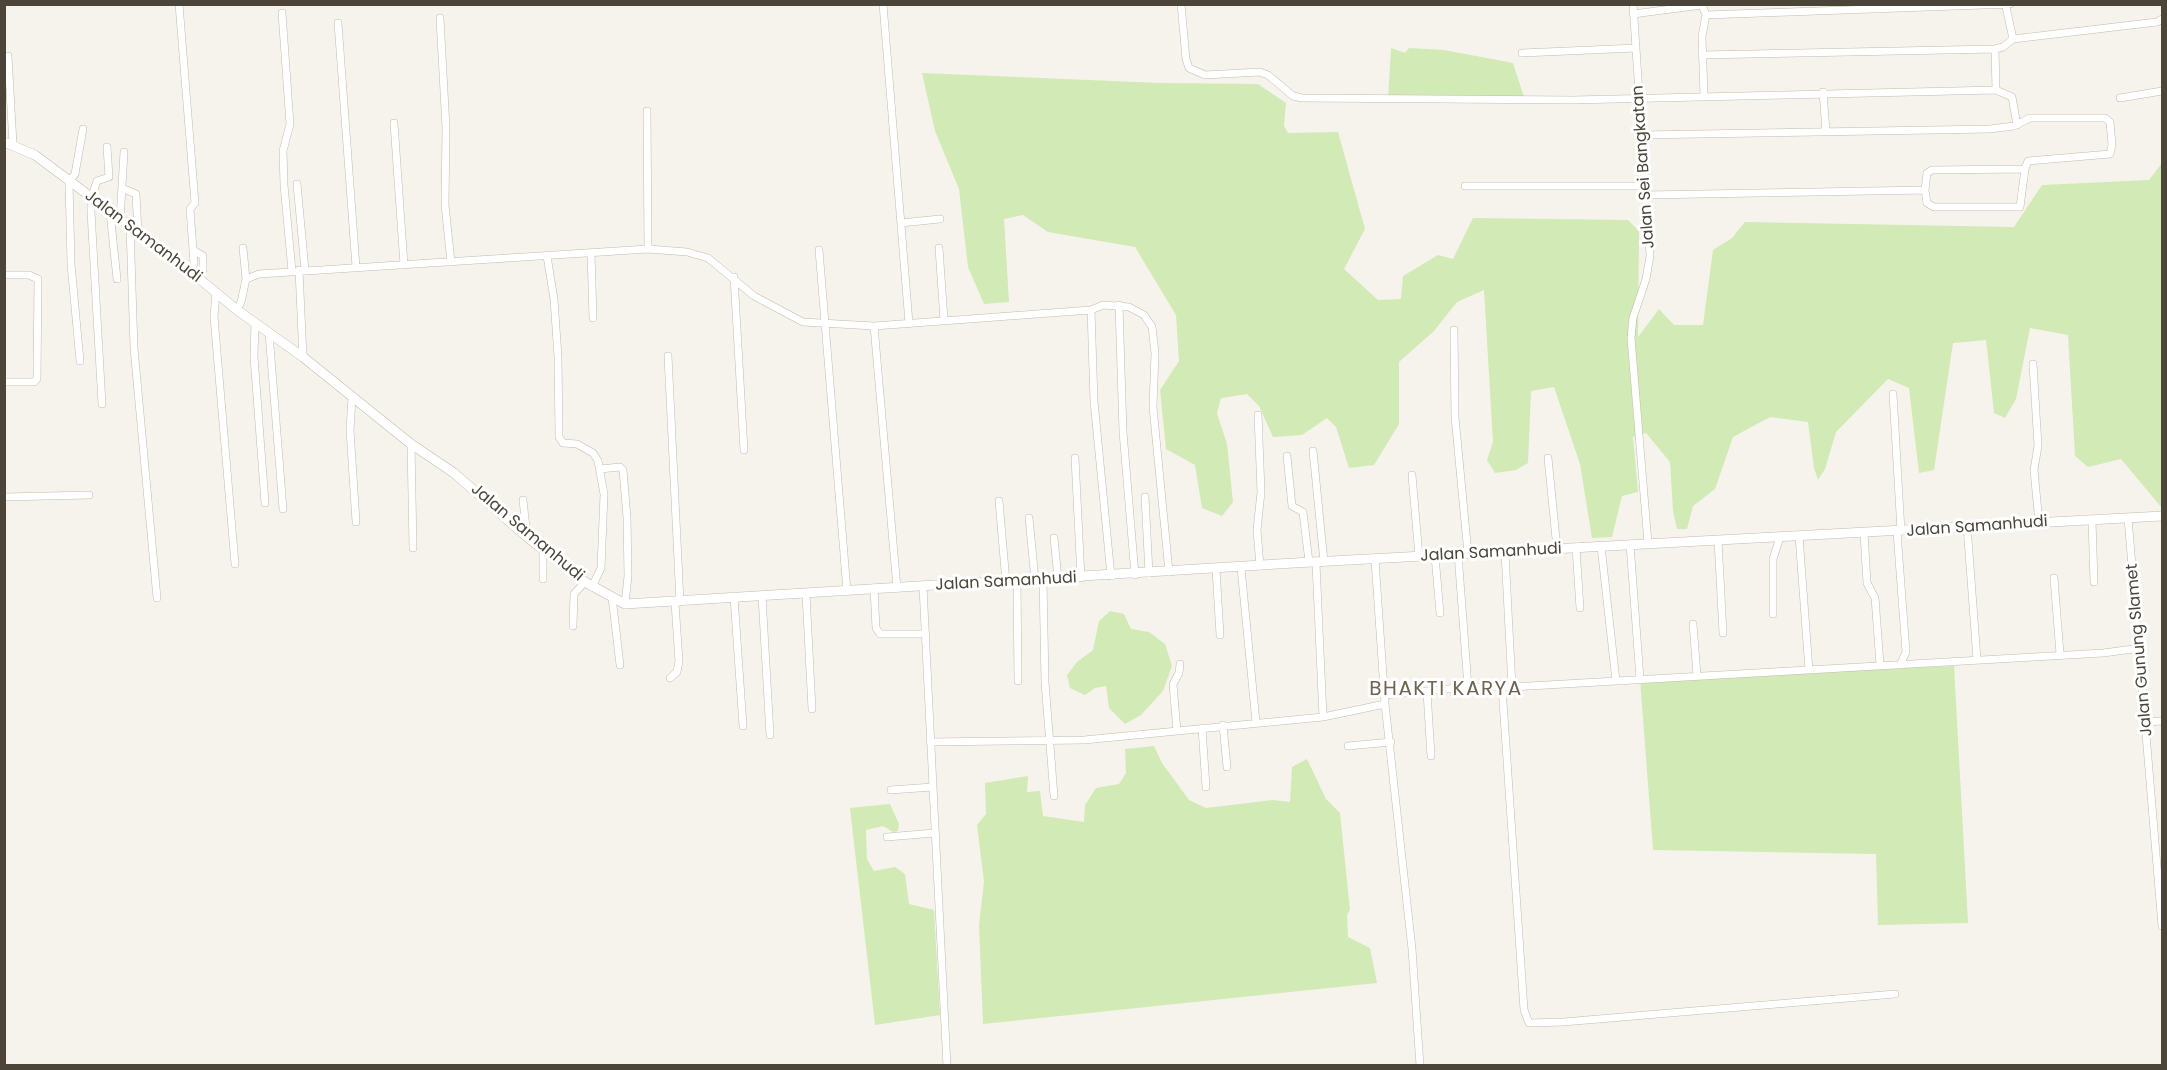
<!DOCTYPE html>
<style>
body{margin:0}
#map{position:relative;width:2167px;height:1070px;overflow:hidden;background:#f6f3ec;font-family:Poppins,sans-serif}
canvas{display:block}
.frame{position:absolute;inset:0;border:6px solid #4b4439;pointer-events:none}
</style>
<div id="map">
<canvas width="2167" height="1070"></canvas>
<div class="frame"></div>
</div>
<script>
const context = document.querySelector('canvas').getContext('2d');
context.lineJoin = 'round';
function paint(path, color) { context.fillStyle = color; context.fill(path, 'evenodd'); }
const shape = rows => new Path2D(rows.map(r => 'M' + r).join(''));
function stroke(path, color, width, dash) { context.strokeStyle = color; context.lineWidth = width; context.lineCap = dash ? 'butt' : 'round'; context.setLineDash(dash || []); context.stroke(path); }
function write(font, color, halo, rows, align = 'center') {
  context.font = font + ' Poppins,sans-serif'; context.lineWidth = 6; context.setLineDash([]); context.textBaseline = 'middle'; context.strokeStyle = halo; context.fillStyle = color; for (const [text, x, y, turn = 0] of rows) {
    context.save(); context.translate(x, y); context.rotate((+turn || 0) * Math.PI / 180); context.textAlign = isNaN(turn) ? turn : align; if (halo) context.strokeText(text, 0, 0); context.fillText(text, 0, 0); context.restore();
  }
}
paint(shape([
 [1391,48,1405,53,1409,48,1444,50,1513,63,1525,100,1388,99],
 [922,73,1160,83,1258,84,1286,103,1284,126,1288,133,1338,132,1365,229,1344,269,1378,300,1401,299,1403,276,1438,255,1453,259,1473,218,1628,220,1639,231,1638,337,1659,309,1674,325,1703,325,1713,250,1732,238,1745,222,2014,227,2042,185,2149,180,2162,163,2162,508,2121,459,2088,467,2075,456,2068,335,2030,328,2016,399,2005,418,1994,413,1986,340,1953,343,1934,470,1919,473,1909,388,1888,379,1836,432,1825,469,1818,480,1814,468,1808,422,1770,417,1733,437,1715,489,1693,506,1687,529,1677,529,1673,511,1670,462,1646,433,1633,437,1638,492,1622,496,1612,537,1592,538,1580,464,1554,387,1531,391,1528,463,1516,470,1495,473,1487,460,1493,442,1484,290,1457,302,1434,331,1399,362,1399,424,1374,465,1349,468,1336,427,1327,418,1302,435,1273,437,1259,406,1247,394,1221,398,1217,413,1227,444,1233,502,1222,516,1202,508,1195,465,1166,449,1160,390,1179,361,1176,315,1135,247,1048,232,1023,215,1004,219,1009,302,984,304,968,267,959,189,935,131],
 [1110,611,1124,614,1131,629,1149,632,1165,644,1172,666,1163,691,1141,715,1125,724,1109,708,1106,686,1095,688,1085,695,1070,688,1067,675,1077,662,1093,650,1099,621],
 [1954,666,1968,923,1878,925,1876,854,1653,850,1640,679],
 [1154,746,1162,763,1189,800,1206,808,1273,800,1290,802,1292,767,1307,759,1326,799,1340,813,1350,910,1347,915,1348,937,1370,948,1377,983,983,1024,979,925,984,882,977,825,986,814,985,783,1028,776,1027,792,1040,791,1043,816,1084,822,1085,805,1096,788,1119,784,1126,773,1125,749],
 [890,804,899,824,898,831,893,832,883,826,866,830,867,859,874,871,895,867,905,874,909,904,934,910,940,1015,875,1025,850,808]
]), '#d2eab5');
const minor = shape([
 [179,4,195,203,190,209,194,264,190,271],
 [883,4,909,323],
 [1181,4,1186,59,1189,68,1205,75,1260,72,1268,75,1293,96,1302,98,1573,100,1996,90,1995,49],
 [1633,4,1650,256,1646,279,1633,318,1631,338,1648,543],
 [2006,7,2013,39],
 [282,13,290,124,283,151,284,185,292,271],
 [1633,14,1702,5,1706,15],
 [440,18,446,128,445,205,451,262],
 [338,23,356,267],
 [1522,53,1636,48],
 [1702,55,1995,49,2003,47,2013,39,2157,22,2162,19],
 [8,56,13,144],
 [1996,90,2012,97,2017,125],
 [1823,92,1826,131],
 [1704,96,1702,36,1706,15,2010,4],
 [2120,98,2162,91],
 [647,111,648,249],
 [394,123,404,265],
 [1642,135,1990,129,2014,126,2030,118,2105,118,2110,122,2112,145,2110,154,2028,161,2025,169,2020,207,1934,207,1927,203,1925,190],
 [297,184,305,270],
 [1465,186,1647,186],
 [124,189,136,194,138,233],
 [1647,195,1925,190,1927,173,1932,170,2025,169],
 [110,212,117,279],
 [120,220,124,152],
 [901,223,940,219],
 [130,227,134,348,157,598],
 [243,248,246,279],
 [939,248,944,320],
 [193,250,203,256,203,270,199,278],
 [819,250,847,591],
 [591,253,593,318],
 [547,256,554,299,558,357,559,437,563,443,577,444,593,453,598,461,604,494,601,568,592,587],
 [299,270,303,357],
 [4,275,29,275,38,279,37,379,34,382,4,382],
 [734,277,744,450],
 [216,292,214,317,235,564],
 [1119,305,1123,432,1135,575],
 [237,310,241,302,246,279,259,274,648,249,687,252,708,258,754,296,803,322,874,326,1091,310,1103,305,1129,307,1144,315,1152,327,1155,353,1153,407,1169,572],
 [1091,310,1094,401,1111,576],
 [255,322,254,357,265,503],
 [874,326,897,588],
 [1454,330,1455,417,1468,554],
 [269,333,283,509],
 [668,356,680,602],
 [80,361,71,264,69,182,75,174,83,129],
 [2033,364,2038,446,2034,470,2039,523],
 [1893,394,1901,531],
 [352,397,350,430,356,522],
 [102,404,91,212,91,199,97,181,109,177,107,147],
 [1258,415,1261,492,1257,530,1260,566],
 [411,444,413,548],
 [1313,451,1324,562],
 [1287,456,1292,506,1303,512,1309,562],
 [1075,458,1081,578],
 [1548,458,1557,549],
 [600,469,620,467,623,470,627,518,628,576,625,604],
 [1412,475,1419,557],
 [4,497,89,495],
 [1145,497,1149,573],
 [523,500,527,537],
 [999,501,1006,582],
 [1029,518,1035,580],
 [2128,518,2162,926],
 [2092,520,2094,582],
 [1967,526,1977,659],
 [1897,532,1906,652,1901,663],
 [1864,533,1867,583,1875,598,1880,664],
 [1799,536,1809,670],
 [1054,538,1058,579],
 [1718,540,1723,633],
 [1630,544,1640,679],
 [1601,546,1616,681],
 [1576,548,1580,608],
 [543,549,543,579],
 [1458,554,1468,687],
 [1435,556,1440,613],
 [1375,560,1385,704,1412,949,1420,1066],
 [1316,563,1323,717],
 [1241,568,1256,722],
 [1216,569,1220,635],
 [2054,578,2060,654],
 [1043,579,1045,682,1054,796],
 [1017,581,1018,681],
 [923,587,947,1066],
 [874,588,876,628,880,634,926,634],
 [806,594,812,709],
 [762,596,770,735],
 [612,597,620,665],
 [734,597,743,726],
 [1773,614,1773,559,1780,537],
 [1693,624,1697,675],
 [573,626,574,594,585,582],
 [670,678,677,672,679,661,675,603],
 [1502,687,1524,1010,1529,1023,1563,1022,1895,994],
 [1512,687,2103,653,2141,648],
 [1427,692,1431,756],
 [1385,695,1468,687,1512,687,1505,553],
 [2146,722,2162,721],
 [1223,725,1227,767],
 [1202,728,1206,787],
 [1177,731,1173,684,1179,673,1180,664],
 [930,742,1084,740,1323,717,1385,704],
 [1348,746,1391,742],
 [891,790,932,787],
 [887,837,934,833]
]);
const tertiary = shape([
 [4,142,35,155,190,271,237,310,303,357,411,444,454,473,527,537,585,582,625,604,1294,563,2162,516]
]);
stroke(minor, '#c2bbae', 8);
stroke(tertiary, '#c2bbae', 10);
stroke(minor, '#fff', 7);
stroke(tertiary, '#fff', 9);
write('16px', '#4b4439', '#fff', [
 ["Jalan Sei Bangkatan",1644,167,-94],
 ["Jalan Samanhudi",143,237,37],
 ["Jalan Samanhudi",1977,527,-4],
 ["Jalan Samanhudi",527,533,40],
 ["Jalan Samanhudi",1491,553,-3],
 ["Jalan Samanhudi",1006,582,-3],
 ["Jalan Gunung Slamet",2140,650,-95]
]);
context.letterSpacing = '1.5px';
write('20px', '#6e6250', '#fff', [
 ["BHAKTI KARYA",1446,690]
]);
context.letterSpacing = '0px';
</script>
